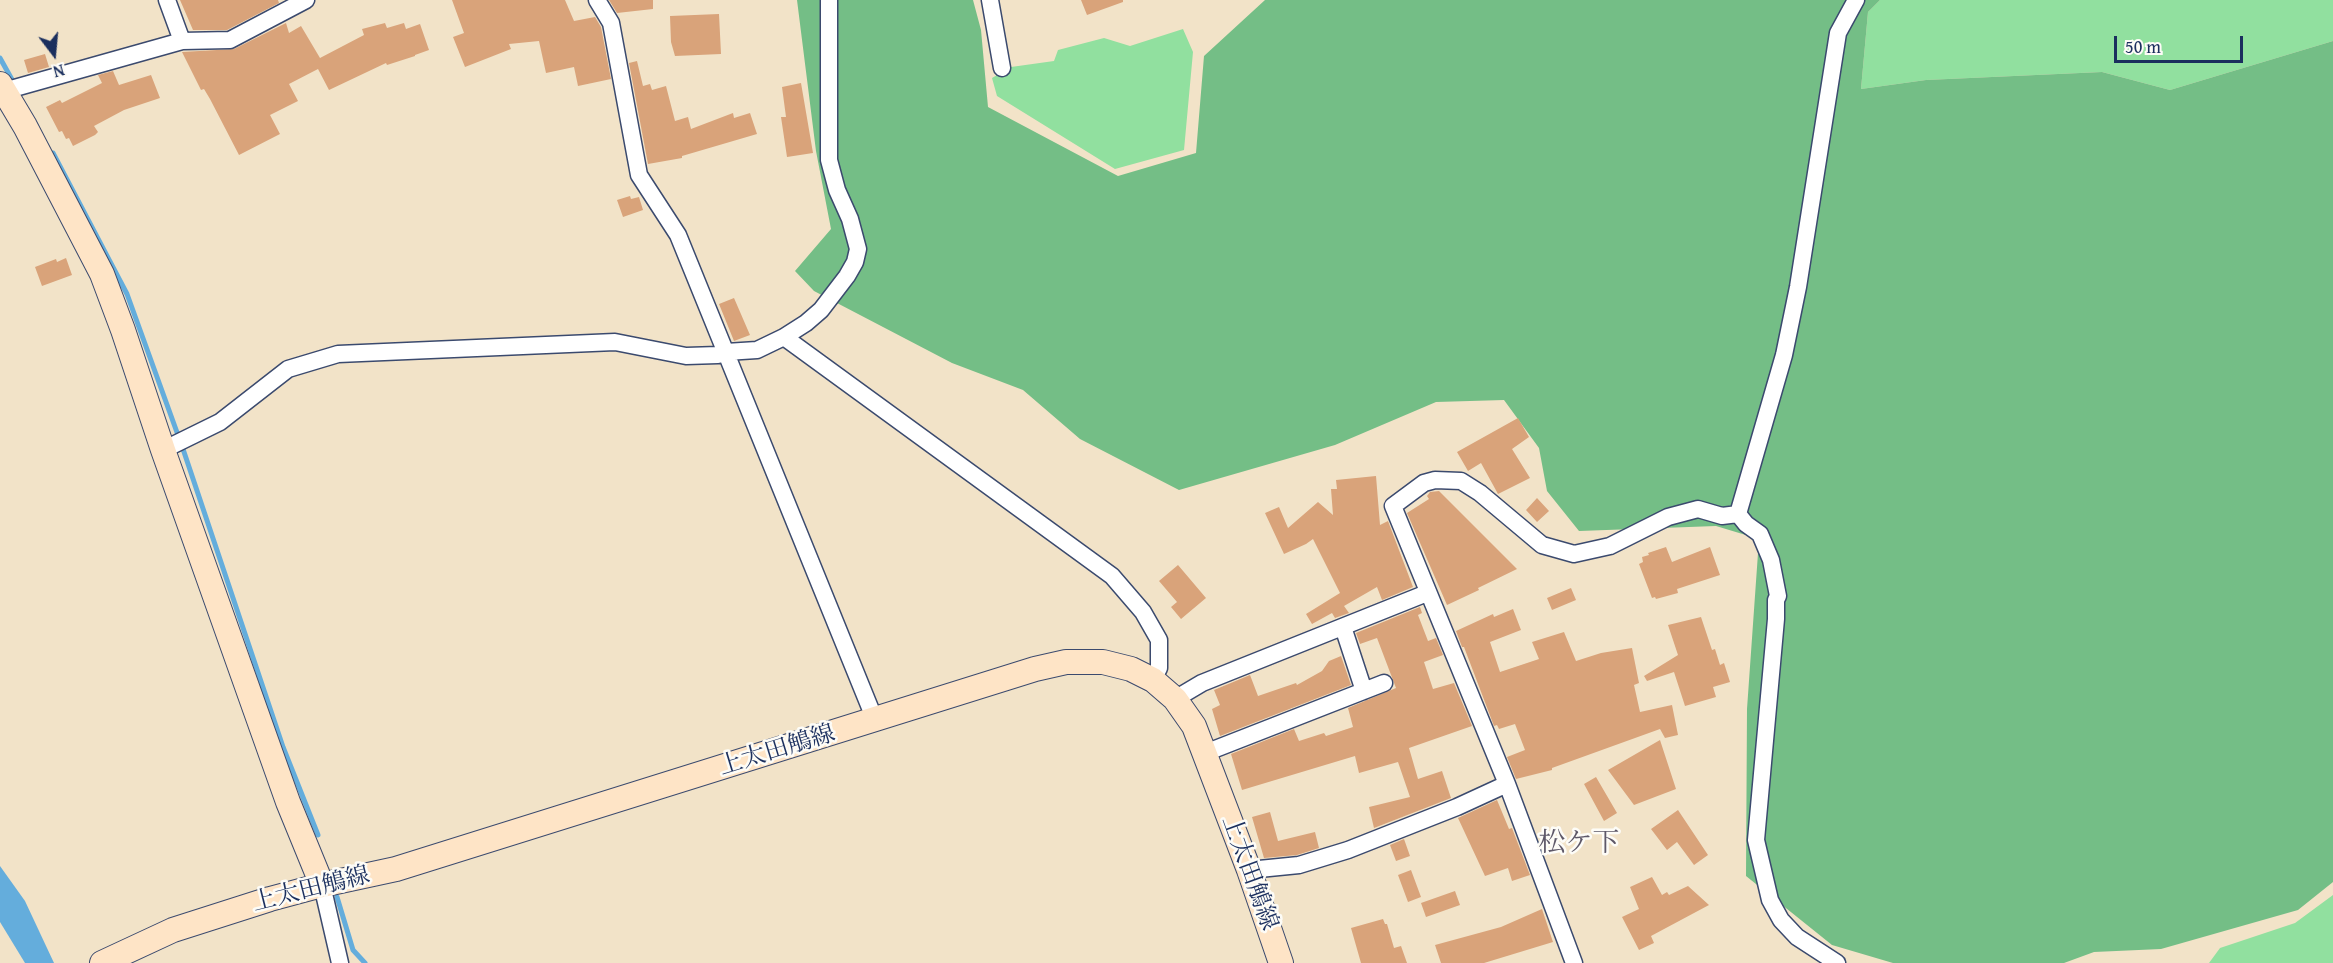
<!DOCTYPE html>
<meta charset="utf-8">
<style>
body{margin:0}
#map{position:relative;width:2333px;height:963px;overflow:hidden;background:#f2e3c8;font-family:"Gentium Book Plus",serif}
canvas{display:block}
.north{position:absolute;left:24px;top:24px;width:60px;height:60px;-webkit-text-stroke:4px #fdfcf7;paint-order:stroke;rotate:164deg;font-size:16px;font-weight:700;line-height:24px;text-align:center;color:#1b2f5e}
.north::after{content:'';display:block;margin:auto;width:21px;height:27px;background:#1b2f5e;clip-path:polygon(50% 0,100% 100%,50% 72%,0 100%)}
.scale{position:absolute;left:2114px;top:36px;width:129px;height:27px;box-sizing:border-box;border:3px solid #1b2f5e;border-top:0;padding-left:8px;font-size:18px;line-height:21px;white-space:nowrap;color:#1b2f5e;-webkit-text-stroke:4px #fdfcf7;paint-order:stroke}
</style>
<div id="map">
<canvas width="2333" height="963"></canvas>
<div class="north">N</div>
<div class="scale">50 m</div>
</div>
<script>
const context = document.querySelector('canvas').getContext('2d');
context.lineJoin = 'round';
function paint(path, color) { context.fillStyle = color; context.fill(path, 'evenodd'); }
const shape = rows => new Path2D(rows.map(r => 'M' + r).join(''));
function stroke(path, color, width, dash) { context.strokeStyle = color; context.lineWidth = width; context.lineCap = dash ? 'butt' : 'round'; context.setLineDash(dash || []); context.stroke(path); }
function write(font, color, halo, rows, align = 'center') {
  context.font = font + ' "Gentium Book Plus","Noto Serif JP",serif'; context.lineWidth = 5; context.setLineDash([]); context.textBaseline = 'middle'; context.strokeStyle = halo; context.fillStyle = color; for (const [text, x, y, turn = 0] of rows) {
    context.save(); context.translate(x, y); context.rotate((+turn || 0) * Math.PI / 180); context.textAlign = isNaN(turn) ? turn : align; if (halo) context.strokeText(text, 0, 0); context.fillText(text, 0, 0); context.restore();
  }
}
paint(shape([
 [1880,0,2333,0,2333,41,2170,90,2102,72,1926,80,1861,89,1868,12],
 [1183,29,1193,52,1184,150,1115,169,997,96,992,78,1011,67,1054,61,1058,50,1104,38,1130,46],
 [2333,895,2333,963,2209,963,2220,948,2295,923]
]), '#91e09f');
paint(shape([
 [797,0,973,0,981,30,988,107,1118,176,1196,153,1204,56,1265,0,1880,0,1868,12,1861,89,1926,80,2102,72,2170,90,2333,41,2333,882,2298,910,2161,949,2094,952,2064,963,1893,963,1832,945,1746,876,1747,709,1759,539,1716,526,1579,531,1547,491,1539,448,1504,400,1436,402,1335,445,1179,490,1080,439,1023,390,952,363,814,291,795,271,831,229,816,151]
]), '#74be86');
paint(shape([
 [0,866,25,901,54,963,25,963,0,922]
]), '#64addc');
stroke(shape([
 [0,58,15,85],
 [53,153,127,294,183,449,283,747,318,835],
 [337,897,353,950,365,963]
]), '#64addc', 5);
paint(shape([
 [180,0,278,0,279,3,227,30,193,30],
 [452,0,565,0,574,21,595,17,601,27,611,79,578,86,574,67,546,73,539,41,509,44,511,49,465,67,453,37,464,33],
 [609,0,653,0,653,9,617,13],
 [1081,0,1123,0,1123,2,1087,15],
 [719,14,721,54,675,56,671,42,670,16],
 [286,23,289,33,301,26,320,58,364,35,362,29,385,23,387,28,404,23,406,29,420,24,429,50,415,55,415,56,387,65,386,63,329,90,318,69,289,84,298,101,270,115,280,134,239,155,210,99,204,89,201,90,182,52,234,49],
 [45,54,49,67,28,73,24,60],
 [637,61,643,86,650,84,652,90,666,86,675,121,688,117,691,129,733,113,734,118,750,113,757,134,682,156,682,158,648,164,629,63],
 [113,71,119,85,151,75,160,98,124,110,94,126,98,132,95,135,73,146,69,138,66,139,62,131,59,132,46,107,60,100,62,103,102,83,98,75],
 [801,83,813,153,787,157,781,117,786,117,782,87],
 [630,196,631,199,639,197,643,210,623,217,617,200],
 [66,258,72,275,42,286,35,267,56,259,57,262],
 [734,298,750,335,734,341,719,304],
 [1518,418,1529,437,1512,449,1530,478,1498,494,1481,463,1468,471,1457,452],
 [1376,476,1380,525,1388,521,1413,587,1382,600,1377,587,1344,606,1349,613,1335,618,1332,613,1312,624,1306,614,1340,593,1313,539,1306,544,1284,554,1265,513,1279,507,1288,528,1318,502,1333,515,1331,489,1337,489,1336,480],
 [1439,491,1517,569,1478,588,1479,590,1447,605,1407,513,1429,499,1427,496,1430,492],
 [1537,498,1549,511,1537,522,1526,510],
 [1666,547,1672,562,1710,547,1720,575,1677,589,1678,593,1656,599,1655,597,1652,598,1639,564,1643,562,1642,557,1649,555,1648,553],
 [1178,565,1206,598,1181,619,1171,607,1177,602,1159,581],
 [1571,588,1576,600,1552,610,1547,598],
 [1420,607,1422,613,1418,615,1428,641,1436,638,1443,655,1424,662,1433,689,1454,683,1472,726,1409,748,1418,779,1442,771,1451,798,1374,828,1369,807,1410,797,1398,762,1359,773,1355,756,1242,790,1231,754,1294,729,1299,741,1324,733,1326,736,1353,727,1348,708,1396,688,1377,638,1360,644,1356,633],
 [1513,609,1521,630,1490,642,1500,672,1539,659,1532,642,1564,632,1576,661,1601,653,1632,648,1639,683,1634,685,1640,712,1672,705,1678,735,1665,738,1660,729,1552,768,1552,770,1516,779,1507,757,1525,750,1515,724,1499,729,1497,725,1494,726,1464,647,1462,647,1456,631,1493,614,1494,617],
 [1701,617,1712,650,1715,649,1720,665,1724,663,1730,682,1713,687,1716,697,1685,706,1674,672,1647,681,1644,676,1678,655,1668,625],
 [1341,656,1351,685,1220,736,1212,709,1220,705,1214,690,1250,675,1258,696,1296,683,1297,685,1322,671,1329,661],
 [1660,740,1676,789,1634,805,1608,770],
 [1596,777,1617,813,1604,821,1584,784],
 [1497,800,1509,829,1512,828,1530,875,1512,881,1508,868,1485,876,1458,818],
 [1678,810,1708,855,1694,865,1677,842,1667,850,1651,829],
 [1270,812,1278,841,1315,832,1319,848,1297,855,1264,858,1252,817],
 [1404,839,1410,856,1396,861,1390,845],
 [1411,870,1421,897,1408,902,1398,875],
 [1652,877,1662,895,1667,892,1669,895,1688,886,1709,905,1651,936,1654,943,1639,950,1622,917,1639,909,1630,887],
 [1455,891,1460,905,1426,917,1421,903],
 [1542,909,1553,942,1484,963,1441,963,1435,945,1501,927],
 [1383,919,1385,924,1387,924,1394,948,1401,946,1407,963,1361,963,1351,928]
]), '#d9a37a');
const street = shape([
 [167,0,182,41],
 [597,0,611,23,639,175,678,235,875,720],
 [990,0,1002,68],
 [4,91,182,41,230,40,306,0],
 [784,337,1112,576,1143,612,1159,640,1159,668,1153,680],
 [163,450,220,422,288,369,338,354,615,342,686,356,718,355,726,352,757,350,784,337,806,323,821,310,847,276,855,262,858,249,850,219,837,190,829,160,829,0],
 [1738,514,1784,355,1798,287,1838,33,1856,0],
 [1738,514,1746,524,1760,534,1771,560,1778,596,1776,600,1776,619,1756,840,1770,900,1781,920,1797,937,1837,963],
 [1343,627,1364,691],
 [1175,699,1202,683,1427,593],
 [1205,753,1384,683],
 [1249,870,1299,865,1348,850,1457,807,1507,784],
 [322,885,340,963],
 [1574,963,1507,784,1393,506,1424,483,1435,480,1461,481,1480,493,1542,545,1574,554,1610,546,1668,517,1698,509,1722,516,1738,514]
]);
const secondary = shape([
 [0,84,25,126,102,274,123,330,163,450,288,802,322,885],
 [102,963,173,930,270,899,322,885,396,869,1035,669,1066,662,1103,662,1131,669,1153,680,1175,699,1194,726,1249,870,1281,963]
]);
stroke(street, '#3b4a6e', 19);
stroke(secondary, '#3b4a6e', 26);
stroke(street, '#fff', 16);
stroke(secondary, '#fee4c6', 24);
write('24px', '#1b2f5e', '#fdfcf7', [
 ["上太田鵤線",777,751,-17],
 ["上太田鵤線",1249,873,70],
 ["上太田鵤線",311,890,-14]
]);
write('27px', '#5e5868', '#fdfcf7', [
 ["松ケ下",1579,844]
]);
</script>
